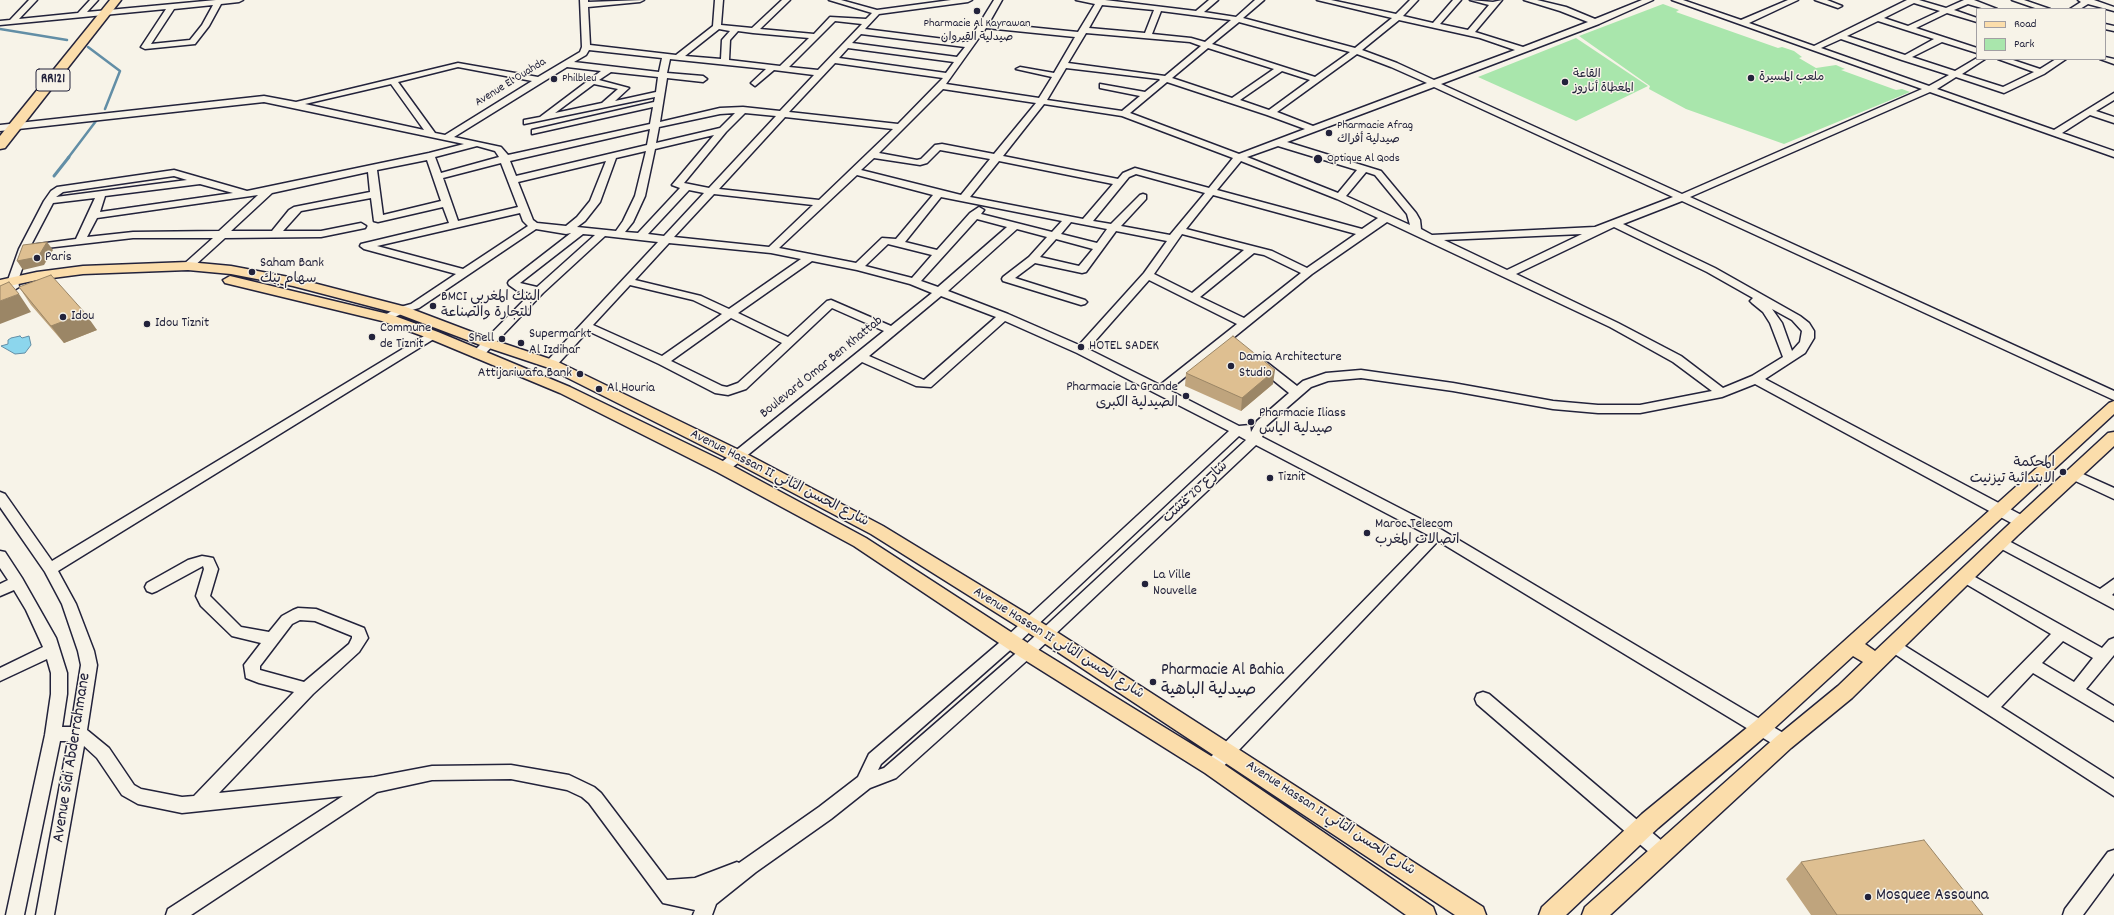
<!DOCTYPE html>
<meta charset="utf-8">
<style>
body{margin:0}
#map{position:relative;width:2114px;height:915px;overflow:hidden;background:#f7f3e8;font-family:Dekko,sans-serif}
canvas{display:block}
.legend{position:absolute;left:1976px;top:8px;width:130px;height:52px;box-sizing:border-box;background:#f7f3e8;border:1px solid #a29fa3;margin:0;padding:5px 7px;list-style:none;font-size:12px;color:#22223b}
.legend li{display:flex;align-items:center;gap:8px;height:20px}
.legend b{width:20px;border:1px solid #a29fa3}
</style>
<div id="map">
<canvas width="2114" height="915"></canvas>
<ul class="legend">
<li><b style="height:5px;background:#fbddab"></b>Road</li>
<li><b style="height:11px;background:#a9e6ac"></b>Park</li>
</ul>
</div>
<script>
const context = document.querySelector('canvas').getContext('2d');
context.lineJoin = 'round';
function paint(path, color) { context.fillStyle = color; context.fill(path, 'evenodd'); }
const shape = rows => new Path2D(rows.map(r => 'M' + r).join(''));
function stroke(path, color, width, dash) { context.strokeStyle = color; context.lineWidth = width; context.lineCap = dash ? 'butt' : 'round'; context.setLineDash(dash || []); context.stroke(path); }
function write(font, color, halo, rows, align = 'center') {
  context.font = font + ' Dekko,"Playpen Sans Arabic",sans-serif'; context.lineWidth = 3; context.setLineDash([]); context.textBaseline = 'middle'; context.strokeStyle = halo; context.fillStyle = color; for (const [text, x, y, turn = 0] of rows) {
    context.save(); context.translate(x, y); context.rotate((+turn || 0) * Math.PI / 180); context.textAlign = isNaN(turn) ? turn : align; if (halo) context.strokeText(text, 0, 0); context.fillText(text, 0, 0); context.restore();
  }
}
paint(shape([
 [1663,4,1679,10,1676,12,1778,48,1782,47,1794,51,1802,57,1799,58,1816,68,1836,65,1845,69,1841,70,1896,90,1902,89,1910,92,1784,144,1686,109,1649,89,1650,86,1579,36],
 [1576,38,1648,86,1576,121,1478,77]
]), '#a9e6ac');
const water = shape([
 [20,336,22,338,29,336,31,345,25,353,15,354,1,346,8,344,8,340,11,338,20,336]
]);
paint(water, '#8cd6ed');
stroke(water, '#628ea6', 1);
stroke(shape([
 [0,29,67,40],
 [88,47,120,71,105,109],
 [68,158,96,121]
]), '#628ea6', 2.5);
stroke(shape([
 [54,176,69,157]
]), '#628ea6', 3);
const minor = shape([
 [29,0,37,0,19,19,78,13,90,0,98,0,87,12,216,0,243,0,239,2,221,4,209,26,195,44,145,49,141,47,166,9,0,25,0,21,10,20,29,0],
 [213,5,202,25,190,40,151,44,174,9,213,5],
 [580,0,588,0,588,2,644,0,640,2,588,7,590,45,676,55,713,26,715,0,723,0,721,25,752,28,782,0,790,0,760,29,814,34,830,17,866,19,872,13,829,0,841,0,877,10,951,0,972,0,968,2,879,14,865,29,968,42,994,0,1002,0,989,23,1078,32,1095,4,1076,0,1105,0,1196,11,1209,0,1218,0,1204,12,1236,17,1255,0,1264,0,1243,18,1355,48,1392,18,1317,0,1331,0,1396,14,1410,0,1418,0,1403,16,1433,23,1453,0,1461,0,1440,24,1468,30,1489,5,1470,0,1493,2,1502,0,1475,32,1523,47,1588,22,1560,11,1524,0,1537,0,1566,7,1595,19,1642,0,1653,0,1599,24,1441,84,1682,194,1922,89,1672,0,1683,0,1741,20,1788,0,1798,0,1749,23,1814,46,1907,0,1919,0,1946,8,1964,0,1974,0,1997,9,1985,9,1968,4,1954,10,1977,18,1977,22,1947,13,1916,28,1977,48,1977,53,1942,42,1912,57,1955,71,1977,58,1985,59,1962,74,2003,87,2034,72,1998,59,2010,59,2040,69,2056,59,2066,59,2044,74,2004,93,1956,77,1937,89,2054,130,2114,93,2114,100,2096,111,2114,117,2114,123,2090,115,2062,133,2114,151,2114,157,1930,92,1690,197,2114,391,2114,400,1682,201,1623,224,1715,268,1800,316,1809,323,1814,331,1814,338,1805,353,1765,379,2027,518,2029,522,2027,526,2017,526,1755,384,1722,397,1640,413,1598,413,1553,409,1453,391,1361,378,1328,381,1311,387,1266,426,1262,437,1442,530,1790,737,1792,742,1790,747,1784,749,1778,747,1438,541,1218,772,1212,774,1206,772,1204,767,1206,762,1428,535,1256,445,1032,656,896,778,870,788,831,819,756,872,716,904,712,915,693,915,695,910,663,903,589,803,582,797,567,790,511,779,432,780,377,792,191,915,166,915,168,909,343,796,182,813,138,804,122,795,97,758,84,746,54,915,36,915,68,741,60,741,24,915,6,915,45,735,51,694,51,673,47,659,0,681,0,668,43,647,26,610,14,590,0,596,0,584,8,580,0,568,0,551,5,552,22,578,56,638,67,673,67,694,62,727,71,727,81,665,78,651,62,604,45,572,0,507,0,492,5,494,52,561,429,333,437,333,439,335,437,337,58,571,76,604,94,651,97,665,87,730,109,748,134,785,141,789,182,797,194,796,294,692,259,683,246,678,244,665,261,643,232,636,201,606,196,596,204,569,203,566,157,591,152,593,147,591,145,587,147,583,188,560,202,556,208,557,213,558,218,569,210,596,241,627,269,632,282,616,293,610,298,608,316,609,364,628,368,638,359,652,313,694,219,793,374,777,432,766,511,765,569,775,594,787,601,793,667,880,695,878,737,862,739,863,819,807,858,777,869,754,1006,637,1229,431,1077,353,1005,321,931,387,916,386,862,362,728,471,723,473,718,471,716,468,718,465,884,331,832,308,746,389,728,395,715,393,659,364,588,331,555,367,547,367,545,364,547,361,658,242,605,236,543,293,482,357,474,357,472,354,474,351,531,293,516,290,509,285,508,283,509,281,571,233,566,234,536,229,419,308,405,312,387,321,383,320,381,318,383,316,397,308,411,304,456,274,364,249,360,246,361,244,449,223,443,207,378,222,374,221,371,198,301,211,283,231,321,231,361,223,366,226,365,228,321,237,225,238,192,268,188,269,184,268,183,266,184,264,213,238,133,238,29,250,18,280,19,287,14,290,9,287,8,280,19,249,44,201,51,191,57,187,174,170,247,191,429,153,464,144,264,102,0,131,0,125,264,96,296,102,458,63,538,77,580,52,582,47,580,0],
 [1914,3,1940,11,1908,26,1884,18,1914,3],
 [1102,5,1154,10,1145,33,1089,28,1102,5],
 [1161,11,1231,20,1205,42,1191,38,1152,34,1161,11],
 [1399,20,1480,38,1515,50,1434,80,1397,63,1362,50,1399,20],
 [835,21,862,24,818,70,789,67,835,21],
 [1878,21,1934,39,1905,55,1847,36,1878,21],
 [1239,22,1350,52,1315,77,1212,44,1239,22],
 [986,28,1075,37,1054,73,1020,67,1016,69,1052,77,1039,98,946,84,986,28],
 [719,29,730,31,722,40,721,59,685,56,719,29],
 [738,31,753,33,809,38,780,66,729,60,730,40,738,31],
 [1086,33,1190,42,1201,46,1165,76,1068,63,1086,33],
 [861,34,965,47,957,57,852,43,861,34],
 [1841,39,1902,60,1949,75,1929,86,1821,48,1841,39],
 [848,48,954,62,946,73,839,58,848,48],
 [1208,48,1274,69,1232,98,1172,78,1208,48],
 [589,50,662,58,659,72,574,62,586,55,589,50],
 [1357,54,1391,67,1427,83,1313,126,1277,112,1357,54],
 [670,59,766,69,751,83,755,86,774,70,814,75,780,111,743,107,720,108,660,122,667,78,703,82,707,79,703,76,667,73,670,59],
 [835,63,943,78,898,124,789,112,835,63],
 [458,67,532,81,445,135,435,133,398,82,458,67],
 [567,67,601,71,540,117,524,120,524,124,655,97,654,102,532,130,532,134,653,107,650,124,508,155,501,147,454,137,567,67],
 [1066,68,1159,79,1160,80,1145,92,1100,84,1100,88,1140,96,1122,111,1047,100,1066,68],
 [1282,71,1310,80,1269,110,1240,100,1282,71],
 [611,72,658,77,656,92,615,101,629,88,599,80,611,72],
 [1167,82,1267,115,1305,129,1239,154,1130,113,1167,82],
 [391,84,424,130,305,104,391,84],
 [594,84,618,89,602,103,555,113,594,84],
 [1434,87,1673,197,1595,227,1432,235,1421,229,1420,220,1416,213,1381,171,1287,142,1434,87],
 [943,89,1036,103,994,154,942,144,935,145,921,159,917,160,879,153,943,89],
 [1044,104,1122,116,1233,158,1209,188,1135,168,1123,173,1118,179,1003,156,1044,104],
 [735,113,720,128,656,143,659,127,720,114,735,113],
 [745,113,776,116,709,188,684,183,726,132,745,113],
 [785,117,893,129,819,200,719,189,785,117],
 [650,129,647,145,516,176,510,161,650,129],
 [714,135,672,185,680,188,638,233,625,232,633,222,645,196,655,149,714,135],
 [477,146,495,151,499,157,441,173,435,157,477,146],
 [1278,146,1357,170,1338,193,1247,157,1278,146],
 [940,150,990,159,961,195,861,170,874,158,920,165,927,163,940,150],
 [646,151,635,196,623,221,616,231,577,227,585,221,600,202,616,158,646,151],
 [427,160,441,201,383,215,377,170,427,160],
 [606,161,590,201,577,217,566,226,537,223,533,220,518,182,606,161],
 [999,161,1113,184,1083,219,970,197,999,161],
 [1241,161,1337,199,1378,218,1362,229,1217,190,1241,161],
 [501,163,518,207,458,221,443,178,501,163],
 [368,172,370,192,294,207,289,210,272,231,231,231,272,193,368,172],
 [1366,172,1375,175,1407,214,1410,225,1346,196,1366,172],
 [1136,174,1205,193,1170,235,1121,226,1146,199,1146,195,1143,194,1140,195,1111,224,1093,221,1129,177,1136,174],
 [857,175,933,195,896,239,882,238,856,263,779,248,857,175],
 [174,176,187,180,56,197,63,192,174,176],
 [200,184,233,193,100,212,105,196,200,184],
 [689,190,704,193,664,236,648,234,689,190],
 [714,194,813,205,769,247,674,237,714,194],
 [258,195,219,231,133,232,87,237,97,218,258,195],
 [1213,195,1356,234,1307,268,1272,251,1186,229,1213,195],
 [941,197,1062,221,1052,232,981,214,984,210,979,207,970,213,937,250,905,242,941,197],
 [95,198,76,239,31,245,53,203,95,198],
 [520,213,523,221,528,226,463,269,377,246,520,213],
 [977,219,1007,227,938,287,921,281,977,219],
 [1071,222,1107,229,1097,243,1061,234,1071,222],
 [1387,222,1610,327,1673,362,1712,391,1640,405,1598,405,1553,401,1453,383,1361,370,1326,373,1303,381,1297,386,1265,361,1261,360,1255,364,1257,367,1289,393,1257,421,1251,432,1250,425,1239,426,1169,390,1312,274,1387,222],
 [1614,227,1707,272,1753,298,1750,301,1752,303,1763,312,1770,323,1783,357,1752,376,1723,388,1681,356,1618,323,1516,274,1614,227],
 [1017,229,1047,237,1029,257,1003,277,1002,279,1003,281,1081,305,1085,304,1087,302,1085,300,1015,278,1035,263,1082,273,1086,272,1116,231,1167,241,1144,273,1079,345,1008,314,948,291,1017,229],
 [583,234,595,235,537,287,520,283,583,234],
 [1182,234,1244,250,1192,293,1154,274,1182,234],
 [1582,234,1507,270,1444,240,1582,234],
 [1056,239,1093,249,1079,266,1040,257,1056,239],
 [669,243,771,253,801,259,729,309,701,296,635,280,669,243],
 [888,244,932,255,912,278,865,266,888,244],
 [1254,253,1264,255,1301,273,1244,318,1200,297,1254,253],
 [812,261,857,270,910,284,932,293,891,326,831,300,827,301,788,337,738,313,812,261],
 [1149,280,1237,324,1160,385,1088,349,1149,280],
 [630,285,693,300,722,314,662,356,593,325,630,285],
 [941,296,996,317,924,380,869,356,941,296],
 [1772,309,1792,320,1802,331,1800,342,1792,351,1782,323,1772,309],
 [731,318,782,343,738,383,727,387,722,386,671,361,731,318],
 [1239,436,1246,440,1022,648,884,768,878,770,881,764,1016,645,1239,436],
 [300,620,315,621,352,636,352,638,349,644,304,682,260,670,260,666,292,624,300,620],
 [1815,0,1827,0,1842,6,1838,8,1815,0],
 [2012,0,2024,0,2050,9,2038,9,2012,0],
 [2078,0,2094,0,2114,7,2114,11,2088,4,2080,9,2070,9,2081,2,2078,0],
 [2105,24,2114,26,2114,31,2105,29,2105,24],
 [2105,57,2114,59,2114,64,2100,59,2105,59,2105,57],
 [2074,470,2114,488,2114,499,2069,478,2067,475,2069,472,2074,470],
 [2001,537,2100,589,2114,579,2114,593,2112,595,2114,596,2114,609,1996,546,1994,542,1996,538,2001,537],
 [1966,572,2102,648,2109,640,2114,638,2114,655,2086,689,2114,706,2114,721,2033,673,2001,707,2114,779,2114,796,1887,649,1884,645,1887,641,1892,639,1897,641,1988,698,2051,634,1961,581,1959,577,1961,573,1966,572],
 [2063,641,2093,658,2074,682,2042,663,2063,641],
 [1483,692,1489,694,1669,847,1672,853,1669,859,1663,861,1657,859,1477,704,1475,699,1477,694,1483,692],
 [2114,850,2114,873,2083,915,2063,915,2065,909,2108,852,2114,850]
]);
const major = shape([
 [188,262,231,266,294,278,406,307,493,340,556,361,743,452,883,526,1052,629,1483,907,1486,915,1455,915,1038,639,871,534,731,460,546,367,483,346,396,313,293,286,231,274,188,270,83,274,37,280,0,288,0,280,37,272,83,266,188,262],
 [230,276,392,315,438,332,570,387,729,464,866,538,1034,647,1219,761,1433,907,1436,915,1406,915,1205,773,1020,657,854,546,717,472,560,393,428,338,382,321,225,283,223,280,230,276],
 [2114,401,2114,414,1865,644,1875,651,2005,528,2108,433,2114,432,2114,446,2017,536,1852,698,1791,748,1610,915,1582,915,1585,907,1777,736,1838,686,1863,662,1853,656,1768,734,1658,828,1566,915,1539,915,1542,907,1642,814,1754,722,2109,403,2114,401]
]);
const highway = shape([
 [110,0,121,0,5,148,0,149,0,136,110,0]
]);
stroke(minor, '#22223b', 3);
stroke(major, '#22223b', 3);
stroke(highway, '#22223b', 3);
paint(minor, '#f7f3e8');
paint(major, '#fbddab');
paint(highway, '#fbddab');
paint(shape([
 [19,287,97,330,64,343,31,305],
 [1186,373,1273,384,1241,411,1185,386],
 [1801,862,1983,915,1811,915,1786,879]
]), '#bfa47d');
paint(shape([
 [47,242,53,250,44,265,23,270,17,261],
 [19,294,31,312,0,324,0,301],
 [85,313,97,330,64,343,51,326],
 [1275,370,1273,384,1241,411,1242,398]
]), '#9b8666');
const building = shape([
 [47,242,38,257,17,261,23,245,47,242],
 [51,275,85,313,51,326,19,287,51,275],
 [9,282,19,294,0,301,0,286,9,282],
 [1233,336,1275,370,1242,398,1186,373,1233,336],
 [1924,840,1983,915,1837,915,1801,862,1924,840]
]);
paint(building, '#debf91');
stroke(building, '#9b8666', 1);
for (const [x, y, r, color] of [
 [977,11,4,"#22223b"],
 [1751,78,4,"#22223b"],
 [554,79,4,"#22223b"],
 [1565,82,4,"#22223b"],
 [1329,133,4,"#22223b"],
 [1318,159,5,"#22223b"],
 [37,258,4,"#22223b"],
 [252,272,4,"#22223b"],
 [433,306,4,"#22223b"],
 [63,317,4,"#22223b"],
 [147,324,4,"#22223b"],
 [372,337,4,"#22223b"],
 [502,339,4,"#22223b"],
 [521,343,4,"#22223b"],
 [1081,347,4,"#22223b"],
 [1231,366,4,"#22223b"],
 [580,374,4,"#22223b"],
 [599,389,4,"#22223b"],
 [1186,396,4,"#22223b"],
 [1251,422,4,"#22223b"],
 [2063,472,4,"#22223b"],
 [1270,478,4,"#22223b"],
 [1367,533,4,"#22223b"],
 [1145,584,4,"#22223b"],
 [1153,682,4,"#22223b"],
 [1868,897,4,"#22223b"]
]) { const dot = new Path2D(); dot.arc(x, y, r, 0, 2 * Math.PI); context.fillStyle = color; context.fill(dot); stroke(dot, '#f7f3e8', 1.5); }
write('12px', '#22223b', '#f7f3e8', [
 ["Pharmacie Al Kayrawan",977,24,"center"],
 ["صيدلية القيروان",977,38,"center"],
 ["القاعة",1573,75],
 ["المغطاة أناروز",1573,89],
 ["ملعب المسيرة",1759,78],
 ["Philbleu",562,79],
 ["Pharmacie Afrag",1337,126],
 ["صيدلية أفراك",1337,140],
 ["Optique Al Qods",1327,159]
], 'left');
write('12px', '#22223b', '#f7f3e8', [
 ["Avenue El Ouahda",511,83,-32]
]);
for (const [x, y, w] of [
 [53,80,34]
]) { const box = new Path2D(); box.roundRect(x - w / 2, y - 11, w, 22, 3); context.fillStyle = '#f7f3e8'; context.fill(box); stroke(box, '#22223b', 1); }
write('bold 13px', '#22223b', null, [
 ["RR121",53,80]
]);
write('14px', '#22223b', '#f7f3e8', [
 ["Paris",45,258],
 ["Saham Bank",260,264],
 ["سهام بنك",260,280],
 ["BMCI البنك المغربي",441,298],
 ["للتجارة والصناعة",441,314],
 ["Idou",71,317],
 ["Idou Tiznit",155,324],
 ["Commune",380,329],
 ["de Tiznit",380,345],
 ["Supermarkt",529,335],
 ["Al Izdihar",529,351],
 ["Shell",494,339,"right"],
 ["HOTEL SADEK",1089,347],
 ["Damia Architecture",1239,358],
 ["Studio",1239,374],
 ["Attijariwafa Bank",572,374,"right"],
 ["Pharmacie La Grande",1178,388,"right"],
 ["الصيدلية الكبرى",1178,404,"right"],
 ["Al Houria",607,389],
 ["Pharmacie Iliass",1259,414],
 ["صيدلية الياس",1259,430],
 ["المحكمة",2055,464,"right"],
 ["الابتدائية تيزنيت",2055,480,"right"],
 ["Tiznit",1278,478],
 ["Maroc Telecom",1375,525],
 ["اتصالات المغرب",1375,541],
 ["La Ville",1153,576],
 ["Nouvelle",1153,592]
], 'left');
write('14px', '#22223b', '#f7f3e8', [
 ["Boulevard Omar Ben Khattab",822,368,-39],
 ["Avenue Hassan II شارع الحسن الثاني",779,479,27],
 ["شارع 20 غشت",1196,493,-43],
 ["Avenue Hassan II شارع الحسن الثاني",1058,644,32],
 ["Avenue Hassan II شارع الحسن الثاني",1330,819,33]
]);
write('17px', '#22223b', '#f7f3e8', [
 ["Pharmacie Al Bahia",1161,672],
 ["صيدلية الباهية",1161,692],
 ["Mosquee Assouna",1876,897]
], 'left');
write('17px', '#22223b', '#f7f3e8', [
 ["Avenue Sidi Abderrahmane",73,758,-81]
]);
</script>
